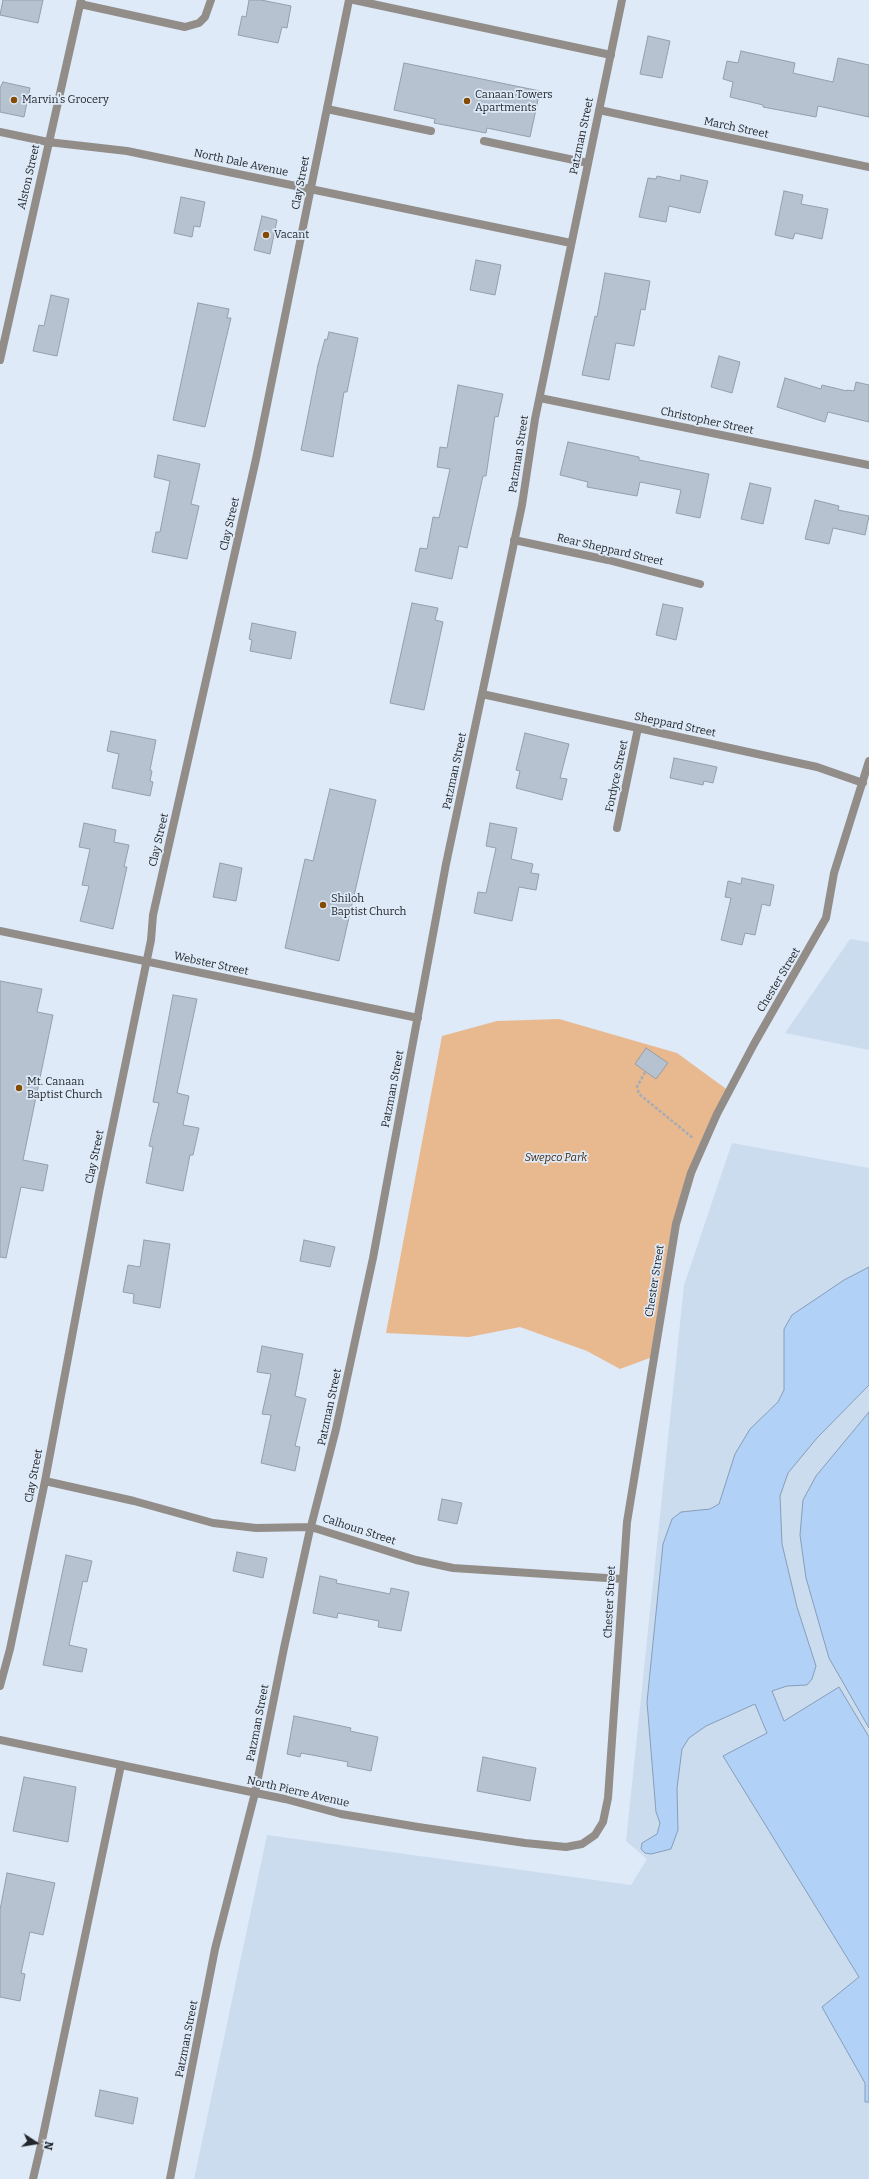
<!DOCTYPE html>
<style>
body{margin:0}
#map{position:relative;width:869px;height:2179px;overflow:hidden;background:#deeaf8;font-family:Bitter,serif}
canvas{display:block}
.north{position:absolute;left:16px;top:2123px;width:40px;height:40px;-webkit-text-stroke:3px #deeaf8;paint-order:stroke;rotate:102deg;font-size:11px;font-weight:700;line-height:16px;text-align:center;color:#23272c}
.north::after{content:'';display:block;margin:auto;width:14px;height:18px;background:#23272c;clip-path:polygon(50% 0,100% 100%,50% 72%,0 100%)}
</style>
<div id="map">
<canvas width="869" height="2179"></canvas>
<div class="north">N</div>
</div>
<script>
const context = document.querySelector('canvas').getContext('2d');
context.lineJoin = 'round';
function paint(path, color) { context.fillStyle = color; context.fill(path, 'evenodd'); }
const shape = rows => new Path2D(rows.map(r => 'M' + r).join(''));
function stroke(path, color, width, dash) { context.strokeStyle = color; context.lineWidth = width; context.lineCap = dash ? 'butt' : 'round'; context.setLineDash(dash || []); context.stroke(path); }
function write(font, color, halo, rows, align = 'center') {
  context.font = font + ' Bitter,serif'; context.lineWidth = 3.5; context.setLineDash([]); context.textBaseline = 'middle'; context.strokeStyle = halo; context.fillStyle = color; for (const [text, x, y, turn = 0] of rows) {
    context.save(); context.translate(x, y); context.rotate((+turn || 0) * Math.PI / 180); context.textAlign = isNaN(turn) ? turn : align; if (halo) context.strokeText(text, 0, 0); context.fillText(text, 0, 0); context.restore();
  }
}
paint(shape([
 [850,939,869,942,869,1050,785,1033],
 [732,1143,869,1168,869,2179,194,2179,267,1835,631,1885,647,1859,626,1841,684,1285]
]), '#ccdcef');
paint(shape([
 [559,1019,677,1053,729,1091,717,1114,676,1224,655,1356,620,1369,587,1351,520,1327,469,1337,386,1333,442,1036,497,1021]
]), '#e8b88f');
const water = shape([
 [869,1267,869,1385,817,1438,788,1473,780,1496,782,1544,797,1607,816,1666,812,1679,807,1685,787,1686,772,1691,784,1721,839,1687,869,1737,869,2102,865,2102,865,2083,822,2007,859,1977,723,1756,767,1733,755,1704,706,1726,689,1738,682,1749,677,1788,678,1830,671,1849,651,1854,645,1853,641,1849,642,1843,657,1834,660,1823,656,1812,647,1702,663,1544,672,1519,681,1512,710,1509,719,1504,735,1454,750,1429,778,1402,784,1390,784,1329,792,1315,844,1280,869,1267],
 [869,1412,869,1728,829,1658,806,1578,800,1535,803,1500,816,1476,869,1412]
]);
paint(water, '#b1d1f6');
stroke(water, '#869eb9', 1);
const building = shape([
 [3,0,43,0,38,23,0,15,3,0],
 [249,0,261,0,291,6,287,28,282,27,278,43,238,35,242,16,246,17,249,0],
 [648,36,670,41,662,78,640,74,648,36],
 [741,51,795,63,793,73,833,82,838,58,869,65,869,117,818,106,816,117,763,107,763,105,730,97,733,82,723,79,727,61,738,63,741,51],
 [404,63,540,91,530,137,487,128,486,133,434,123,435,119,394,110,404,63],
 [3,82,30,88,24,117,0,112,0,88,3,82],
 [681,175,708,181,700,213,669,206,666,222,639,217,648,178,656,179,657,176,680,181,681,175],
 [784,191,803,195,801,204,828,209,822,239,795,233,793,239,775,235,784,191],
 [181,197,205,202,200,227,194,226,192,237,174,233,181,197],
 [262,216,277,220,270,254,254,250,262,216],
 [476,260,501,265,495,295,470,290,476,260],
 [605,273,650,281,645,310,641,309,634,346,616,343,609,380,582,375,595,316,597,317,605,273],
 [51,295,69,299,57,356,33,351,39,325,44,326,51,295],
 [198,303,229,309,227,318,231,318,205,427,173,420,198,303],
 [329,332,358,338,347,392,344,392,333,457,301,450,318,365,325,339,327,340,329,332],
 [719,356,740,362,732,393,711,387,719,356],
 [785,378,821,389,822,385,847,391,847,390,854,391,856,382,869,385,869,422,828,412,825,422,777,407,785,378],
 [458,385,503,394,498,417,495,416,486,476,483,476,467,548,459,546,452,579,415,571,420,548,427,549,433,517,439,518,450,469,437,467,440,447,447,448,458,385],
 [568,442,639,457,639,460,709,474,700,518,676,513,681,490,640,482,637,496,587,487,588,482,560,475,568,442],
 [158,455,200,464,191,504,199,506,187,559,152,552,156,532,160,532,170,481,154,477,158,455],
 [750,483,771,488,763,524,741,519,750,483],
 [815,500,839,506,838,510,869,516,865,535,833,528,829,544,805,539,815,500],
 [412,603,438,608,435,620,443,622,424,710,390,703,412,603],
 [663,604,683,608,676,640,656,635,663,604],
 [252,623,296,632,291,659,250,651,252,640,249,639,252,623],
 [111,731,156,740,150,770,152,771,150,781,153,782,150,796,112,788,119,754,107,751,111,731],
 [525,733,569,744,560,778,567,779,562,800,516,788,520,771,516,770,525,733],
 [674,758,717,767,713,783,704,781,703,785,670,778,674,758],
 [330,789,376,800,339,961,285,948,305,859,313,861,330,789],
 [84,823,116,830,114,842,129,845,124,867,127,867,113,929,80,921,89,886,82,885,90,849,79,847,84,823],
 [490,823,517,828,511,859,533,864,531,873,539,874,536,890,519,887,512,921,474,913,478,892,486,893,496,848,486,846,490,823],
 [220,863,242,868,236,901,213,897,220,863],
 [742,878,774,885,770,906,762,904,755,935,745,933,742,945,721,940,731,898,725,897,728,881,741,884,742,878],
 [0,981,42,989,37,1012,53,1015,23,1160,48,1165,43,1191,21,1187,6,1258,0,1257,0,981],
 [173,995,197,999,177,1093,189,1096,183,1125,199,1128,193,1155,190,1155,183,1191,146,1183,153,1147,149,1146,159,1103,153,1102,173,995],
 [646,1048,668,1063,656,1079,635,1064,646,1048],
 [144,1240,170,1244,160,1308,133,1303,134,1294,123,1292,128,1265,140,1267,144,1240],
 [304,1240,335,1247,330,1267,300,1261,304,1240],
 [262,1346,303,1354,295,1396,306,1399,295,1446,300,1447,295,1471,261,1463,271,1415,262,1414,271,1374,257,1372,262,1346],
 [442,1499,462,1503,457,1524,438,1520,442,1499],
 [237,1552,267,1558,263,1578,233,1571,237,1552],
 [66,1555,92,1561,87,1582,83,1581,69,1645,87,1649,82,1672,43,1665,66,1555],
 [320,1576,337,1580,336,1583,390,1594,391,1588,409,1592,401,1631,378,1627,379,1621,338,1613,337,1618,313,1613,320,1576],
 [294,1716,351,1728,350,1731,378,1737,371,1771,347,1766,348,1762,312,1755,301,1753,300,1757,287,1754,294,1716],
 [483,1757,536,1768,530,1801,477,1791,483,1757],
 [24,1777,76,1787,68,1842,13,1831,24,1777],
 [7,1873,55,1883,43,1935,30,1932,21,1973,25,1974,20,2001,0,1997,0,1910,7,1873],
 [100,2090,138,2098,133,2124,95,2116,100,2090]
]);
paint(building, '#b6c2cf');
stroke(building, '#949fac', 1);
stroke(shape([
 [645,1072,637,1087,639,1094,693,1138]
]), '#a3acb8', 2.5, [3, 2]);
stroke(shape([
 [354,0,611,55],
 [80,4,185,27,199,23,205,17,211,0],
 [327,109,431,131],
 [484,141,588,163],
 [41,2145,121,1765]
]), '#928d88', 8);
stroke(shape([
 [599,110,869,167],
 [0,132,48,142,127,151,571,243],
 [0,360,81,0],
 [540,398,869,465],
 [514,540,608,560,700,584],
 [482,694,817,767,863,783],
 [617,828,638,728],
 [0,931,418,1018],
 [45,1481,134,1501,213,1523,256,1528,311,1527,416,1560,453,1568,622,1579],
 [0,1686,10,1649,45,1481,99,1192,151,940,153,915,256,459,349,0],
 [0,1740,285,1799,341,1814,418,1827,525,1843,566,1847,582,1844,595,1835,603,1822,608,1798,627,1522,676,1224,691,1173,717,1114,754,1044,826,918,834,873,869,761],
 [33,2179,41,2145],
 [170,2179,215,1949,255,1793,284,1648,309,1534,336,1429,373,1258,446,864,522,505,535,419,622,0]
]), '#928d88', 8);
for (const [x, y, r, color] of [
 [14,100,4,"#844a00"],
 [467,101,4,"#844a00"],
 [266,235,4,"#844a00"],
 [323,905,4,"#844a00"],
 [19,1088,4,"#844a00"]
]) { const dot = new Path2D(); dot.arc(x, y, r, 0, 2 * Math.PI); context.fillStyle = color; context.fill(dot); stroke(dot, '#deeaf8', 1.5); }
write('11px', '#23272c', '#deeaf8', [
 ["Canaan Towers",475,95],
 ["Apartments",475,108],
 ["Marvin's Grocery",22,100],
 ["Vacant",274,235],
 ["Shiloh",331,899],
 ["Baptist Church",331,912],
 ["Mt. Canaan",27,1082],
 ["Baptist Church",27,1095]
], 'left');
write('11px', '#23272c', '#deeaf8', [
 ["March Street",736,128,12],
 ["Patzman Street",582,136,-78],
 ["North Dale Avenue",241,163,12],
 ["Alston Street",29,177,-77],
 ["Clay Street",301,183,-79],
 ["Christopher Street",707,421,12],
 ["Patzman Street",519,454,-81],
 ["Clay Street",230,524,-77],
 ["Rear Sheppard Street",610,550,13],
 ["Sheppard Street",675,725,12],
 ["Patzman Street",455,771,-78],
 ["Fordyce Street",617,776,-78],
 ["Clay Street",159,840,-77],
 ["Webster Street",211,964,12],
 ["Chester Street",779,980,-59],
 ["Patzman Street",393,1089,-79],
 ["Clay Street",95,1157,-78],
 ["Chester Street",655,1281,-81],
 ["Patzman Street",330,1407,-78],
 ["Clay Street",34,1476,-79],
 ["Calhoun Street",359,1530,18],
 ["Chester Street",610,1602,-87],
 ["Patzman Street",258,1723,-79],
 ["North Pierre Avenue",298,1792,13],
 ["Patzman Street",187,2039,-79]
]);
write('italic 11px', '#422910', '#deeaf8', [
 ["Swepco Park",556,1158]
]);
</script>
